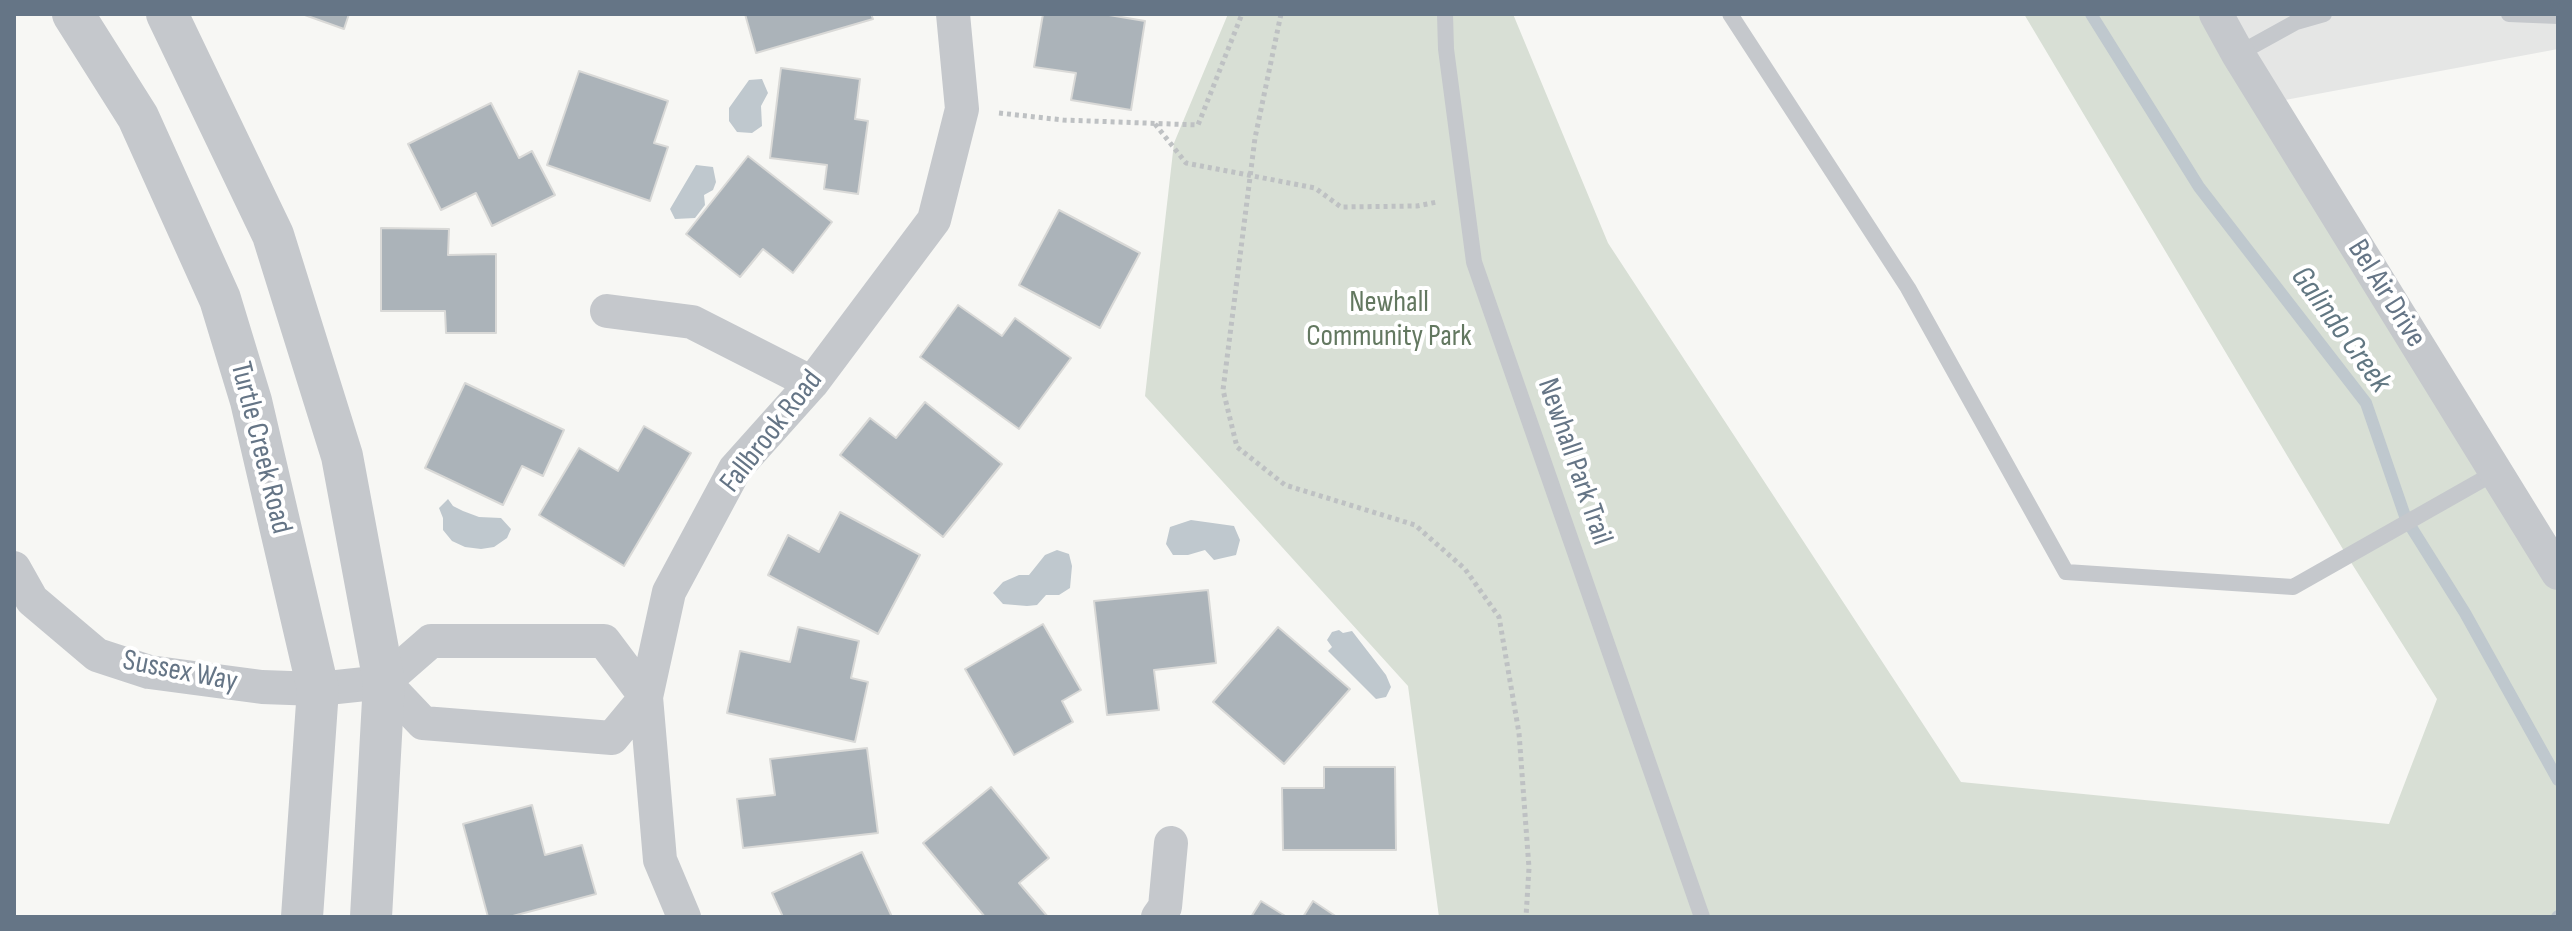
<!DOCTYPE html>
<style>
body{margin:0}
#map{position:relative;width:2572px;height:931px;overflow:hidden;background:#f7f7f4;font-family:"Sofia Sans Condensed",sans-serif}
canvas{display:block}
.frame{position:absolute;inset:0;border:16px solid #657586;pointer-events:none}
</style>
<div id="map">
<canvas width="2572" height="931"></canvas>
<div class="frame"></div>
</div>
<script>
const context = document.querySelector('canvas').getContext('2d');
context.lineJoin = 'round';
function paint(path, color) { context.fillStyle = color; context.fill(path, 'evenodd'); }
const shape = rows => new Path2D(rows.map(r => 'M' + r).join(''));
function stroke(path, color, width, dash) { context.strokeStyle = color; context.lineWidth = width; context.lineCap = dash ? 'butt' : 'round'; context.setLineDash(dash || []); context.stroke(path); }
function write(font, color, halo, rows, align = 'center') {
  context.font = font + ' "Sofia Sans Condensed",sans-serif'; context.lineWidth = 8; context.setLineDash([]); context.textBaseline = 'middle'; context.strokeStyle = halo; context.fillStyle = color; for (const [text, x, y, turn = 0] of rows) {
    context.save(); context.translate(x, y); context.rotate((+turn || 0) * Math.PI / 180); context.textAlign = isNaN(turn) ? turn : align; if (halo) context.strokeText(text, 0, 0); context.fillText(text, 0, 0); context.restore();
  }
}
paint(shape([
 [2216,14,2558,14,2558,49,2269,103]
]), '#e5e6e5');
paint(shape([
 [1228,14,1513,14,1608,243,1961,782,2389,824,2437,699,2347,556,2024,14,2216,14,2558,573,2558,917,1439,917,1408,686,1145,396,1174,143]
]), '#d8dfd5');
paint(shape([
 [762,79,768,93,761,106,762,126,752,133,737,132,729,121,729,108,749,80],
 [696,165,713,167,716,182,713,190,704,195,705,205,695,218,675,219,670,209],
 [448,499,453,506,463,511,479,517,501,518,511,529,507,538,494,547,481,549,465,547,452,541,443,530,443,518,439,508],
 [1191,520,1234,526,1240,540,1236,555,1214,560,1205,550,1188,555,1173,555,1166,544,1170,527],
 [1057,550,1069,554,1072,566,1070,588,1059,595,1046,595,1037,605,1027,606,1003,604,993,593,1003,582,1019,575,1029,575,1045,555],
 [1339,630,1343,633,1352,631,1386,675,1391,687,1386,697,1376,699,1328,651,1332,647,1327,640,1332,632]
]), '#bfc8ce');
stroke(shape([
 [2091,14,2199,187,2366,403,2406,519,2465,613,2558,780],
 [2557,917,2558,916]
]), '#bfc8ce', 12);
const building = shape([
 [302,14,349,14,344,29,302,14],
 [745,14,871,14,873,19,756,53,745,14],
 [1043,14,1103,14,1145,21,1131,110,1071,100,1076,73,1034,67,1043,14],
 [781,68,860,79,855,119,868,121,858,194,824,189,827,165,770,158,781,68],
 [579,71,668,101,654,143,668,147,650,201,547,165,579,71],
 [491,103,519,158,532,151,555,195,492,226,476,193,441,210,408,144,491,103],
 [748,156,832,222,793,273,763,249,740,277,686,234,748,156],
 [1059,210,1140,253,1100,328,1019,285,1059,210],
 [381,228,449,229,448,255,496,254,496,333,446,333,445,311,381,311,381,228],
 [958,305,1002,336,1015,318,1071,358,1019,429,920,357,958,305],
 [465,383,564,430,543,476,522,466,503,505,425,468,465,383],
 [925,402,1002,464,943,537,840,455,870,418,896,438,925,402],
 [644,426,691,453,624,566,539,515,579,448,618,471,644,426],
 [840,512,920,555,878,634,768,575,788,535,819,552,840,512],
 [1208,590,1216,663,1154,670,1159,710,1107,715,1094,601,1208,590],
 [1043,624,1081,690,1062,701,1073,722,1014,755,965,669,1043,624],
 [798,627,859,641,851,678,868,682,855,742,727,713,740,651,790,662,798,627],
 [1278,627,1350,689,1284,764,1213,702,1278,627],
 [867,748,878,833,743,848,737,799,775,795,770,759,867,748],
 [1324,767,1395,767,1396,850,1283,850,1282,788,1324,788,1324,767],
 [991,787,1049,858,1019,883,1048,917,985,917,923,843,991,787],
 [532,805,545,855,582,845,596,894,509,917,488,917,463,824,532,805],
 [862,852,892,917,783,917,772,893,862,852],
 [1261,901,1287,917,1251,917,1261,901],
 [1313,901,1337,917,1303,917,1313,901]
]);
paint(building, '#abb3b9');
stroke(building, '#d9d9d7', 2);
stroke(shape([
 [1281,14,1255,138,1223,390,1237,447,1285,485,1415,525,1465,569,1499,617,1519,733,1529,868,1526,917],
 [999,113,1063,120,1198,125,1242,14],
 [1155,124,1186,163,1315,188,1341,207,1417,206,1437,202]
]), '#bec1c3', 5, [4, 4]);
stroke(shape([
 [1445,14,1446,49,1474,262,1702,917],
 [1730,14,1908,288,2066,572,2293,587,2496,472],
 [2509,14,2558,16],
 [2238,54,2296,22,2324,14]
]), '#c5c8cc', 16);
stroke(shape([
 [2216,14,2238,54,2558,573],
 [607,311,692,322,812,383],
 [14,568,32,600,97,655,149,672,262,687,318,689,384,682],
 [431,641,604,641,646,697,612,738,423,723,384,682,431,641],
 [684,917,660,860,646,697,669,592,735,469,812,383,934,220,962,109,953,14],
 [1158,917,1165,907,1171,843]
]), '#c5c8cc', 34);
stroke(shape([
 [73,14,138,117,220,299,251,401,318,689,302,917],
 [167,14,273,235,342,456,384,682,371,917]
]), '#c5c8cc', 42);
write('30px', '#657586', '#fff', [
 ["Bel Air Drive",2386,294,58],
 ["Fallbrook Road",772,432,-52],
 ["Turtle Creek Road",260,448,76],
 ["Newhall Park Trail",1574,462,71],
 ["Sussex Way",180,672,11]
]);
write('30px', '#637860', '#fff', [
 ["Newhall",1389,303],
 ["Community Park",1389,337]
]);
write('italic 32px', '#617782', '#fff', [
 ["Galindo Creek",2340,330,54]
]);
</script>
